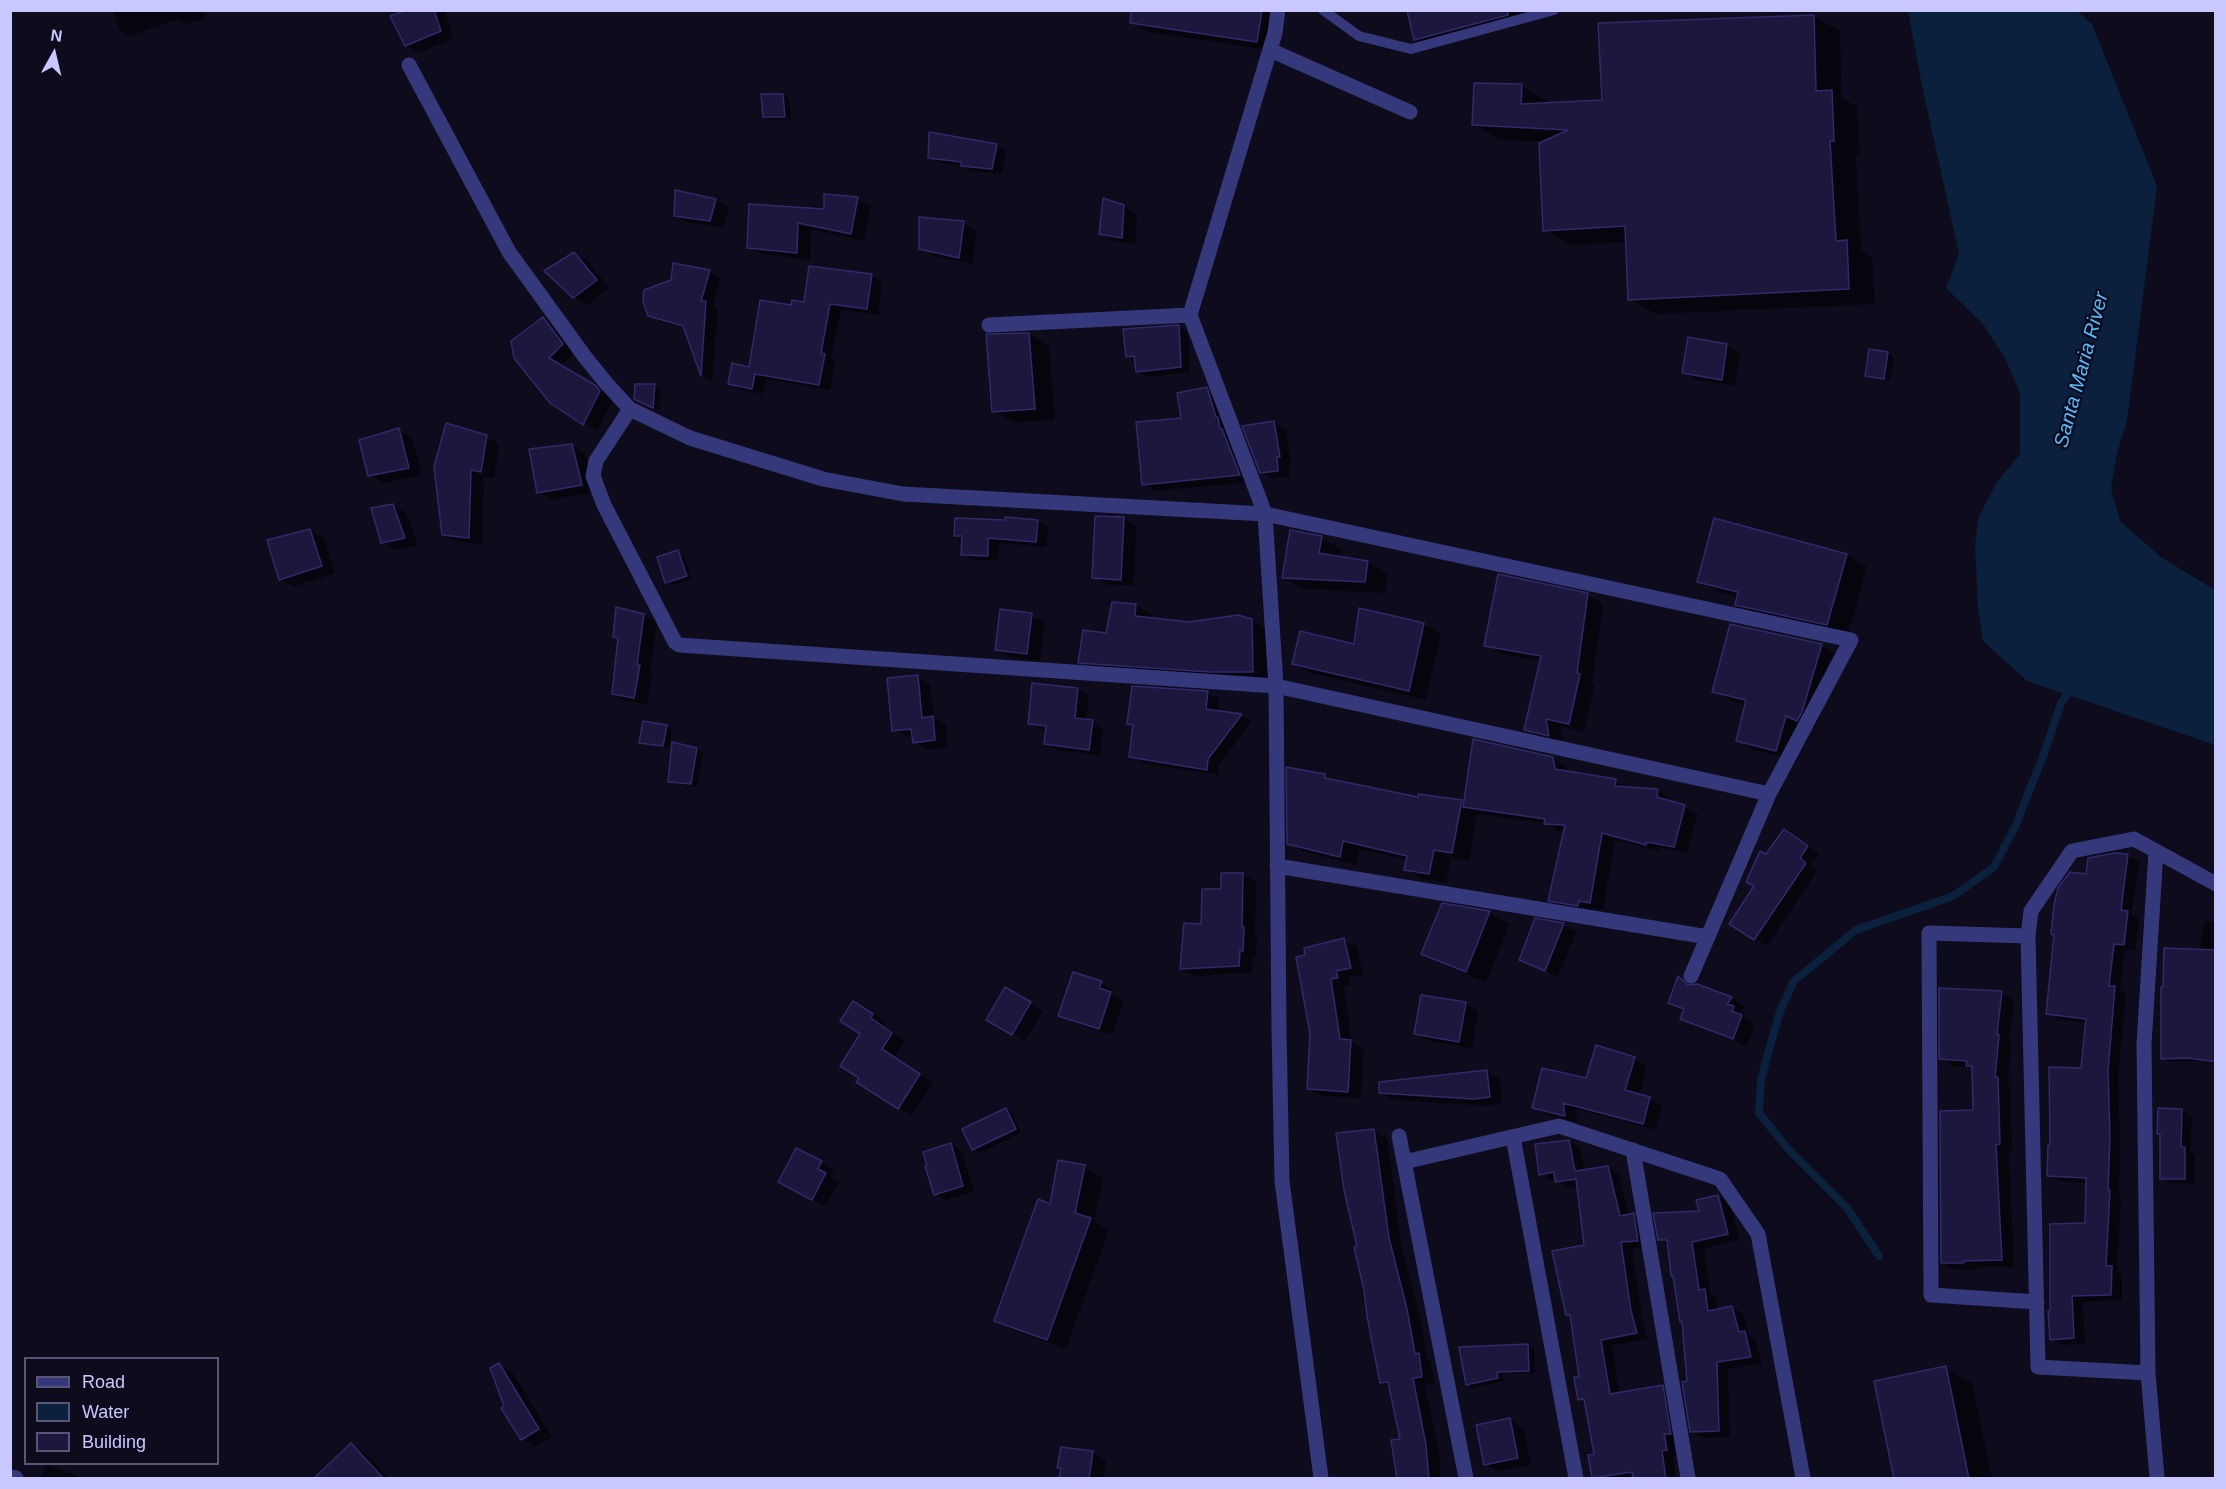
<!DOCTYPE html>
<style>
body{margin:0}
#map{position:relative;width:2226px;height:1489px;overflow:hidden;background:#0d0b1c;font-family:Helvetica,sans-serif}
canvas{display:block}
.frame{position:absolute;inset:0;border:12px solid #c9c7ff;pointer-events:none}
.legend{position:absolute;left:24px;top:1357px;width:195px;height:108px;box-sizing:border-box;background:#0d0b1c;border:2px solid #585677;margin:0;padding:8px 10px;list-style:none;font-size:18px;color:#c9c7ff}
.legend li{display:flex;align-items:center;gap:12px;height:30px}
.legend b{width:30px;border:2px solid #585677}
.north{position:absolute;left:24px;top:24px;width:60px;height:60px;-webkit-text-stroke:4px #0d0b1c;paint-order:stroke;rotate:8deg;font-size:16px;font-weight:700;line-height:24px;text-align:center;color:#c9c7ff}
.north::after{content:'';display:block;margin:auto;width:21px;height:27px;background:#c9c7ff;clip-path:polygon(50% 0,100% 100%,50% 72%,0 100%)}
</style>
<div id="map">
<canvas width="2226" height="1489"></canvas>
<div class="frame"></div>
<ul class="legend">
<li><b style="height:8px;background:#36387c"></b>Road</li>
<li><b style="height:16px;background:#0a203d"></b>Water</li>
<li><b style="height:16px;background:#1c173d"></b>Building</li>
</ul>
<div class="north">N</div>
</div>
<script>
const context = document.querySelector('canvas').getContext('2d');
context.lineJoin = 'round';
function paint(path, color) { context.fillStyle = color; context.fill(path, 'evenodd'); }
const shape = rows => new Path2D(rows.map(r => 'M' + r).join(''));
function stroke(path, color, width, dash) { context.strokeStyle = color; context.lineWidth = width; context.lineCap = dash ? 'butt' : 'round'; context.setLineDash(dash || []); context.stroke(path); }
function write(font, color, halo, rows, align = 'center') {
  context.font = font + ' Helvetica,sans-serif'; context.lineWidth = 4.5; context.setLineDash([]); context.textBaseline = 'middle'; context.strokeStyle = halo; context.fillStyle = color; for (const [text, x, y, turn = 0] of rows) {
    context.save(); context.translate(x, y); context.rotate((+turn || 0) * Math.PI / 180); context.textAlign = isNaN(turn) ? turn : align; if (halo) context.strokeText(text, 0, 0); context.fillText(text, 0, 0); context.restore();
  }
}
paint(shape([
 [1908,11,2077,11,2092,24,2157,186,2127,421,2117,453,2111,488,2120,521,2161,557,2215,590,2215,745,2027,681,1983,641,1978,609,1975,545,1979,516,1997,482,2020,454,2020,393,2005,358,1983,324,1946,288,1959,254,1922,86]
]), '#0a203d');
paint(shape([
 [113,10,203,10,205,19,185,24,177,20,130,36,119,30],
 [411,10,445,11,453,39,419,53,406,45],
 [1131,10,1272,10,1276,51,1148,32,1130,22],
 [1408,10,1523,10,1526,21,1428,47,1415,39],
 [1813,16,1840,31,1842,98,1857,107,1860,155,1856,156,1861,250,1872,257,1875,304,1656,314,1630,299,1627,242,1571,245,1545,230,1546,142,1499,140,1473,124,1521,86,1547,101,1547,104,1603,102],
 [783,95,789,99,791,119,771,120,765,117],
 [996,145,1006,151,1002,174,972,171,964,166,940,163,930,157],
 [857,199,871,206,864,241,811,229,810,260,762,254,749,247,751,205,825,210],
 [716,200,729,208,723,227,688,223,675,215],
 [1123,206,1137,214,1135,245,1114,241,1101,234],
 [963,223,977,231,972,264,934,256,921,248],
 [574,254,588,261,609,288,587,305,574,297],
 [709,271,720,278,713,306,718,309,712,381,702,375,686,329,661,322,649,315],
 [871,275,882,282,878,315,841,310,831,359,835,362,830,390,766,379,763,394,740,390,729,383,750,369,805,304],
 [543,318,556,326,575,353,561,366,609,395,613,400,597,431,551,402],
 [1179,327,1188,332,1190,372,1147,377,1137,371,1136,361,1127,356],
 [1029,334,1049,346,1055,420,1014,423,994,411],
 [1689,339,1727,345,1740,353,1735,386,1697,380,1684,373],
 [1870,350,1888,353,1894,357,1890,381,1872,378,1866,375],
 [655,386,661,389,659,410,642,401],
 [1207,389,1220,396,1252,482,1157,491,1144,484,1183,419],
 [1273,422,1286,429,1291,463,1289,464,1290,477,1273,479,1261,472],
 [447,425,486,437,499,444,494,478,484,477,482,544,457,542,443,534],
 [399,430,412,438,422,475,383,483,370,475],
 [571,445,585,453,594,492,552,500,538,492],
 [393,505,406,513,418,545,396,550,383,542],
 [1123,519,1136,526,1134,586,1107,585,1094,577],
 [1038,521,1048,527,1046,547,999,543,998,561,973,560,962,554,963,539,955,535],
 [310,531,324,538,335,573,294,587,281,579],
 [1321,538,1342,549,1340,558,1368,562,1388,574,1385,593,1304,589,1284,578],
 [678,552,684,555,692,579,673,585,666,582],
 [1847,555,1867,567,1848,635,1756,616,1736,604,1738,597,1719,592,1699,581],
 [1587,595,1603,604,1592,682,1595,684,1584,732,1560,726,1564,743,1541,738,1526,730,1541,661,1502,654,1486,645],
 [1136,605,1151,614,1150,619,1189,624,1251,620,1267,629,1268,680,1095,671,1080,662],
 [644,615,657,623,650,673,653,675,647,704,627,701,614,694,619,639,614,636],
 [1031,615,1045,622,1040,661,1010,657,997,649],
 [1423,624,1441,634,1426,700,1311,673,1293,663],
 [1821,645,1838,655,1818,721,1814,729,1803,724,1793,759,1755,750,1738,740,1746,705,1730,700,1714,691],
 [917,677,930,685,934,718,946,725,948,747,927,750,914,742,914,737,907,737,894,730],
 [1078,689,1089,695,1086,721,1092,722,1103,728,1100,756,1057,750,1046,743,1047,730,1041,729,1030,723],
 [1208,693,1219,699,1217,712,1242,715,1252,721,1219,765,1218,775,1142,763,1130,756,1135,727,1129,723],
 [666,726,672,730,669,748,647,745,641,742],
 [673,744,697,749,703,753,697,787,675,784,669,781],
 [1553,758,1566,766,1568,772,1615,781,1628,788,1657,790,1671,798,1670,802,1684,806,1698,814,1687,853,1660,848,1660,851,1615,840,1603,910,1593,908,1592,912,1563,908,1550,900,1565,831,1559,831,1548,824,1477,814,1469,861,1451,858,1446,883,1422,879,1406,869,1407,860,1360,849,1357,865,1305,852,1289,843,1324,775,1336,782,1419,799,1461,802,1465,804],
 [1796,837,1819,854,1810,866,1817,871,1767,946,1731,923,1756,886,1766,855],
 [2115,854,2128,856,2139,862,2131,915,2139,919,2135,951,2125,950,2120,991,2126,994,2118,1078,2120,1144,2119,1196,2121,1197,2117,1271,2122,1274,2122,1300,2083,1302,2085,1344,2062,1345,2051,1339,2087,1225,2087,1183,2060,1181,2049,1175,2082,1070,2087,1023,2059,1019,2048,1013,2087,876],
 [1243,874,1256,882,1255,935,1257,936,1256,957,1253,957,1252,973,1194,976,1181,969,1222,890],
 [1443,905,1490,913,1510,924,1486,982,1443,965,1423,954],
 [2204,921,2216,923,2216,1064,2196,1061,2169,1062,2162,1058,2200,951],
 [1563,925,1576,932,1558,977,1521,960],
 [1343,940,1357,947,1363,975,1349,978,1350,985,1344,986,1352,1042,1364,1049,1361,1098,1322,1096,1308,1089,1312,1033],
 [1679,978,1692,986,1731,998,1744,1006,1740,1012,1746,1015,1745,1018,1755,1024,1747,1046,1695,1026,1682,1018,1685,1011,1670,1002],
 [1101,983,1114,990,1113,995,1124,1001,1112,1035,1073,1023,1060,1015],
 [1005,989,1043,1011,1025,1041,988,1019],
 [2002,992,2014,1000,2009,1042,2011,1043,2008,1085,2010,1086,2012,1151,2009,1151,2014,1267,1977,1267,1977,1270,1955,1270,1942,1263,1975,1111,1974,1069,1970,1067,1954,1066,1941,1058],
 [1465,1004,1478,1011,1472,1048,1429,1041,1416,1034],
 [867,1010,886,1022,883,1027,905,1041,894,1058,933,1083,912,1115,899,1107,862,1034],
 [1634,1058,1647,1066,1639,1096,1649,1098,1662,1106,1656,1130,1575,1109,1578,1122,1547,1115,1533,1107],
 [1486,1072,1500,1079,1502,1104,1489,1106,1394,1100,1380,1093],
 [1006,1110,1012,1113,1021,1133,980,1153,974,1149],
 [2182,1110,2192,1116,2190,1152,2195,1155,2194,1184,2171,1183,2161,1178,2161,1135,2158,1133],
 [1374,1131,1387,1138,1402,1247,1420,1318,1427,1359,1431,1362,1435,1384,1425,1385,1439,1453,1441,1478,1398,1478,1402,1440,1391,1388,1381,1382,1366,1290,1345,1190],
 [1569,1141,1580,1148,1585,1171,1607,1167,1619,1174,1629,1216,1633,1215,1645,1222,1649,1247,1632,1248,1642,1318,1648,1339,1612,1346,1620,1394,1662,1387,1674,1393,1678,1456,1673,1457,1676,1478,1596,1478,1593,1477,1595,1455,1586,1403,1579,1399,1580,1378,1572,1317,1568,1314,1586,1246,1578,1186,1568,1188,1557,1180,1551,1180,1540,1174],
 [951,1144,962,1151,974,1192,946,1200,935,1194],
 [821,1162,834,1170,830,1177,839,1182,825,1206,793,1189],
 [1084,1167,1103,1178,1094,1222,1109,1230,1066,1349,1015,1331,996,1320,1051,1206],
 [1718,1196,1730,1203,1739,1240,1704,1249,1710,1294,1716,1297,1718,1310,1732,1307,1743,1314,1749,1335,1756,1340,1762,1364,1728,1369,1730,1437,1704,1438,1692,1431,1684,1323,1669,1245,1659,1239,1700,1212],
 [1528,1346,1534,1349,1535,1373,1502,1374,1504,1381,1473,1388,1467,1384],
 [499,1365,513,1373,552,1437,535,1447,522,1439,506,1407],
 [1945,1368,1972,1383,1992,1478,1896,1478],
 [1510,1420,1523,1428,1531,1465,1498,1471,1485,1464],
 [351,1445,365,1453,389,1478,315,1478],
 [1093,1453,1106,1461,1104,1478,1061,1478,1062,1469,1059,1467],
 [47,1464,81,1478,40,1478]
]), '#0007');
stroke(shape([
 [1879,1256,1847,1208,1788,1149,1759,1113,1761,1079,1780,1011,1794,981,1856,930,1953,896,1994,867,2015,827,2045,751,2061,703,2072,688]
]), '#0a203d', 8);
const building = shape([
 [407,10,434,10,441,31,405,46,390,16,407,10],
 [1131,10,1262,10,1257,42,1130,23,1131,10],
 [1407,10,1508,10,1508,15,1414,40,1407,10],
 [1814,15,1816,91,1832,90,1834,141,1830,141,1836,241,1847,240,1849,289,1628,300,1625,226,1543,231,1539,143,1568,130,1472,125,1474,83,1522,84,1521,104,1602,100,1598,23,1814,15],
 [761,94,783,94,785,117,763,117,761,94],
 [929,132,997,144,992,169,961,166,961,162,928,158,929,132],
 [675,190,716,199,710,221,674,216,675,190],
 [824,194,858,197,851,234,798,223,797,253,747,248,749,204,824,209,824,194],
 [1103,198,1124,205,1122,238,1099,234,1103,198],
 [919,217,964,221,959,258,919,249,919,217],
 [574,252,597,280,573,298,544,271,574,252],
 [673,263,710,270,701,301,706,301,701,376,683,326,648,316,643,301,644,290,671,280,673,263],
 [809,266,872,274,867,309,830,304,821,353,825,354,819,385,755,374,752,389,728,384,732,363,749,367,760,300,791,305,792,300,804,302,809,266],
 [543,317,563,344,549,358,595,385,600,391,583,425,550,403,514,358,511,341,543,317],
 [1179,325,1181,367,1136,372,1134,356,1126,357,1123,329,1179,325],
 [1029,333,1035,409,992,412,986,334,1029,333],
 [1688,337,1727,344,1722,380,1682,373,1688,337],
 [1869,349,1888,352,1884,379,1865,376,1869,349],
 [635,384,655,384,653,408,634,399,635,384],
 [1207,387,1216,417,1218,417,1220,429,1222,429,1240,475,1142,485,1136,422,1181,418,1177,393,1207,387],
 [1274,421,1280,457,1277,457,1278,471,1260,473,1242,426,1274,421],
 [446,423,487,435,481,472,471,470,469,538,442,535,434,467,446,423],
 [399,428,409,468,368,476,359,440,399,428],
 [572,444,582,485,537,493,529,449,572,444],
 [393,504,405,538,381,543,371,508,393,504],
 [1095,516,1124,517,1121,580,1092,578,1095,516],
 [1005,517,1038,520,1036,542,988,538,988,556,961,555,962,536,954,536,955,518,1005,520,1005,517],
 [1714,518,1847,554,1827,625,1735,605,1738,592,1697,582,1714,518],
 [310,529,322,566,279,580,267,540,310,529],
 [1290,530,1322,536,1319,553,1368,561,1365,582,1282,578,1290,530],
 [678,550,687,576,665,583,657,557,678,550],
 [1498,574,1588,593,1577,673,1580,674,1569,724,1546,719,1549,736,1524,730,1541,656,1484,646,1498,574],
 [1112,602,1136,604,1135,616,1189,622,1238,615,1252,619,1253,672,1210,672,1078,663,1083,630,1106,633,1112,602],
 [616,607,644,614,637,665,640,665,634,698,612,694,618,638,613,637,616,607],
 [1359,608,1424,623,1409,691,1292,664,1300,631,1354,644,1359,608],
 [1000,609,1032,613,1027,654,995,650,1000,609],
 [1730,624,1822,644,1802,712,1797,721,1786,716,1776,751,1736,741,1746,700,1712,692,1730,624],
 [918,675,922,718,933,716,935,740,913,743,911,729,892,731,887,678,918,675],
 [1032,683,1078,688,1075,718,1093,720,1089,750,1044,744,1046,726,1028,724,1032,683],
 [1132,686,1208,691,1206,709,1242,714,1208,759,1207,770,1129,757,1133,725,1127,724,1132,686],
 [643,721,667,725,663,746,639,743,643,721],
 [1473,739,1553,757,1555,769,1616,779,1615,786,1658,789,1657,797,1685,805,1674,847,1647,842,1646,845,1602,833,1590,903,1579,901,1578,906,1548,901,1565,825,1544,824,1545,819,1463,807,1473,739],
 [672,742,697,748,691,784,668,782,672,742],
 [1286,767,1325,774,1325,778,1418,797,1418,794,1462,800,1452,853,1434,850,1429,874,1404,870,1407,856,1343,841,1340,857,1287,844,1286,767],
 [1784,829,1808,846,1800,858,1806,863,1754,940,1729,924,1754,886,1746,882,1760,851,1766,854,1784,829],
 [2115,853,2128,854,2121,910,2128,911,2124,945,2114,944,2109,986,2115,986,2108,1071,2110,1137,2108,1190,2110,1190,2106,1266,2112,1266,2111,1295,2072,1296,2074,1338,2050,1340,2048,1311,2050,1310,2050,1224,2085,1223,2086,1178,2047,1176,2048,1145,2050,1145,2049,1067,2081,1068,2086,1019,2046,1014,2054,935,2051,934,2054,905,2058,888,2070,872,2086,874,2088,858,2115,853],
 [1221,873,1243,873,1242,927,1244,927,1243,951,1240,950,1239,966,1180,969,1184,923,1201,924,1202,889,1221,889,1221,873],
 [1442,903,1490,911,1466,972,1421,954,1442,903],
 [1535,918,1564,923,1545,971,1519,960,1535,918],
 [1344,938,1351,968,1336,971,1338,978,1331,979,1340,1039,1351,1040,1348,1092,1307,1089,1310,1033,1296,957,1305,955,1304,948,1344,938],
 [2164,948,2216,950,2216,1062,2188,1058,2161,1059,2161,987,2163,987,2164,948],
 [1073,972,1102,981,1099,988,1111,992,1099,1029,1058,1016,1073,972],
 [1678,976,1688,985,1697,984,1732,997,1727,1004,1734,1006,1732,1011,1742,1015,1733,1039,1680,1019,1684,1009,1668,1003,1678,976],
 [1005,987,1031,1002,1012,1035,986,1020,1005,987],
 [1939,988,2002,991,1997,1034,1999,1035,1995,1077,1998,1077,2000,1144,1996,1145,2002,1260,1964,1261,1964,1263,1941,1263,1940,1111,1973,1110,1972,1066,1966,1066,1967,1061,1939,1059,1939,988],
 [1421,995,1466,1002,1459,1042,1414,1034,1421,995],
 [853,1001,873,1014,871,1018,892,1033,882,1049,920,1074,898,1109,856,1082,859,1078,840,1066,860,1034,840,1021,853,1001],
 [1596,1045,1635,1057,1625,1090,1650,1097,1643,1124,1563,1103,1565,1116,1532,1108,1542,1068,1586,1078,1596,1045],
 [1487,1070,1490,1097,1474,1099,1379,1093,1379,1082,1487,1070],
 [1006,1108,1016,1129,972,1150,962,1129,1006,1108],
 [2158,1108,2182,1109,2181,1147,2185,1147,2185,1179,2160,1179,2160,1134,2157,1134,2158,1108],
 [1374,1129,1389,1238,1407,1309,1415,1354,1419,1353,1422,1377,1413,1378,1426,1445,1429,1479,1397,1479,1391,1440,1400,1439,1388,1382,1380,1383,1367,1316,1364,1290,1354,1247,1357,1246,1344,1190,1336,1133,1374,1129],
 [1569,1140,1575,1171,1608,1166,1620,1216,1634,1213,1638,1241,1621,1242,1631,1311,1637,1333,1601,1340,1610,1394,1663,1385,1671,1434,1664,1434,1667,1450,1662,1451,1666,1479,1633,1479,1632,1472,1592,1478,1588,1455,1594,1454,1584,1399,1578,1400,1574,1377,1579,1377,1570,1315,1566,1315,1552,1251,1584,1245,1576,1179,1555,1182,1554,1172,1539,1175,1535,1144,1569,1140],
 [951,1143,963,1186,934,1195,925,1166,927,1166,923,1152,951,1143],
 [796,1148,822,1161,818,1169,826,1173,812,1200,778,1182,796,1148],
 [1058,1160,1085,1165,1075,1213,1091,1218,1047,1340,994,1321,1038,1199,1050,1204,1058,1160],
 [1718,1195,1728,1234,1692,1242,1699,1290,1705,1289,1708,1311,1732,1306,1739,1332,1745,1331,1751,1357,1717,1362,1719,1431,1690,1432,1682,1382,1687,1381,1682,1322,1680,1322,1673,1276,1671,1276,1667,1240,1658,1240,1653,1213,1699,1211,1696,1200,1718,1195],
 [1528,1344,1529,1371,1497,1372,1498,1378,1466,1385,1459,1347,1528,1344],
 [499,1363,539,1429,521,1440,501,1408,504,1406,490,1368,499,1363],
 [1946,1366,1969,1479,1894,1479,1874,1381,1946,1366],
 [1510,1418,1518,1458,1484,1465,1476,1425,1510,1418],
 [351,1443,384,1479,313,1479,351,1443],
 [1061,1447,1093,1451,1089,1479,1059,1479,1061,1468,1057,1468,1061,1447]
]);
paint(building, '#1c173d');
stroke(building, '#32296a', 1.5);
stroke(shape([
 [1323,10,1359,36,1411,49,1554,10]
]), '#36387c', 10);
stroke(shape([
 [1278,10,1275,33,1190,315,1265,514,1276,686,1279,1030,1282,1181,1321,1478],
 [1270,50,1410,112],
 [409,65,509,252,585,357,606,383,630,409,596,461,593,476,604,505,675,642,679,645,1276,686,1769,794],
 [989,325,1190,315],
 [630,409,690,438,823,479,903,494,1265,514,1851,640,1769,794,1691,976],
 [2156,851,2144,1044,2148,1373,2157,1478],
 [1277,866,1708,937],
 [2028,936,1929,933,1931,1295,2037,1302],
 [1399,1136,1466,1478],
 [1513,1137,1576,1478],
 [1633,1150,1688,1478],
 [1404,1162,1559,1126,1720,1179,1758,1234,1803,1478],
 [2148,1373,2038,1367,2028,936,2031,911,2072,851,2134,839,2216,884],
 [10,1477,16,1478]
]), '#36387c', 15);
write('italic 20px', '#5bf', '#0d0b1c', [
 ["Santa Maria River",2082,370,-75]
]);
</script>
